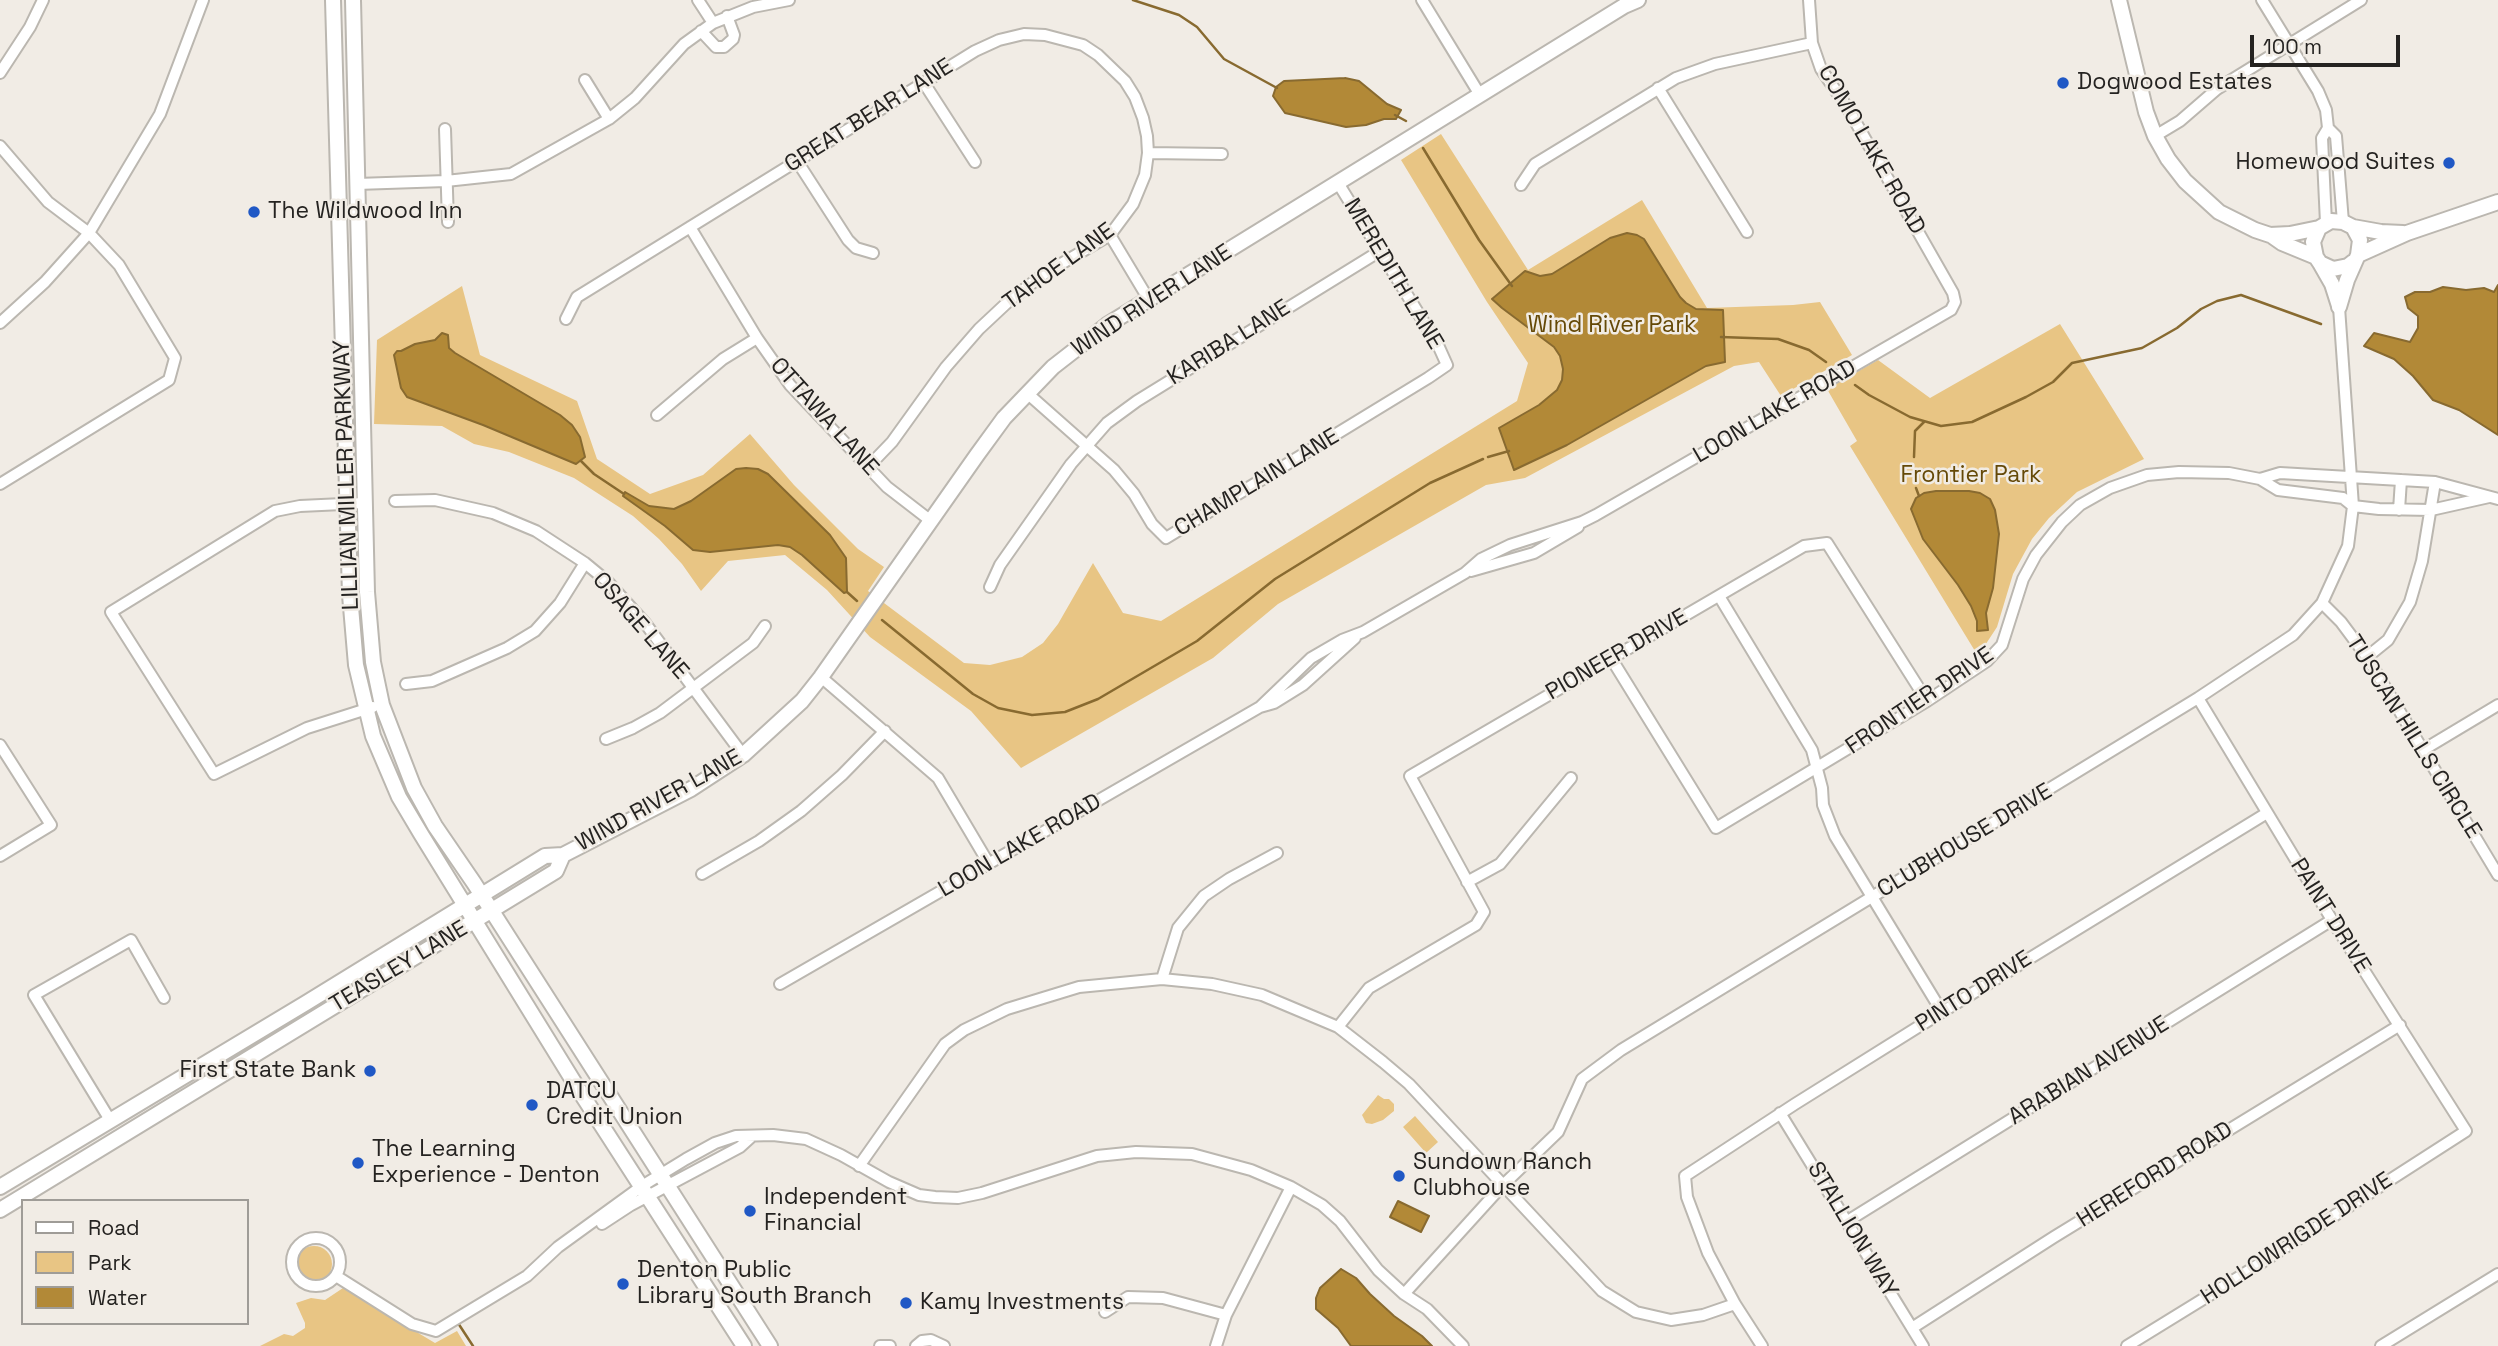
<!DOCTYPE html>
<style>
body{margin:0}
#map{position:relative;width:2498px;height:1346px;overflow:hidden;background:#f1ece5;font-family:"Space Grotesk",sans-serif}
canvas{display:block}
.legend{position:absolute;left:21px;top:1199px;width:228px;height:126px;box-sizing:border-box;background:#f1ece5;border:2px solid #9f9c97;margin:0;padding:9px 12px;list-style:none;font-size:21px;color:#252321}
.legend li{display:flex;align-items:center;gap:14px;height:35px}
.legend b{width:35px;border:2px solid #9f9c97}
.scale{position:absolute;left:2250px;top:35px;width:150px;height:32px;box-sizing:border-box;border:4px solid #252321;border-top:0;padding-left:9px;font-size:21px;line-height:24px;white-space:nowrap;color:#252321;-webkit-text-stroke:5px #f1ece5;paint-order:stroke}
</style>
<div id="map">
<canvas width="2498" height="1346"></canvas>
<ul class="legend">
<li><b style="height:9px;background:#fff"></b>Road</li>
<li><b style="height:19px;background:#e8c584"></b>Park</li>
<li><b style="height:19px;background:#b28937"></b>Water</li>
</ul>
<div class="scale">100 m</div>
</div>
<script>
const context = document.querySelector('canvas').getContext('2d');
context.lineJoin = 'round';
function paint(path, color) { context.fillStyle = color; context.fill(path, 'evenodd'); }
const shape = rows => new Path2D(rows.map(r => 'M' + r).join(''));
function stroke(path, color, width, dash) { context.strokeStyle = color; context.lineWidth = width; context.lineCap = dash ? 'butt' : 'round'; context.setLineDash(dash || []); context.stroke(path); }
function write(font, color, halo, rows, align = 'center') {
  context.font = font + ' "Space Grotesk",sans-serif'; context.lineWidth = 5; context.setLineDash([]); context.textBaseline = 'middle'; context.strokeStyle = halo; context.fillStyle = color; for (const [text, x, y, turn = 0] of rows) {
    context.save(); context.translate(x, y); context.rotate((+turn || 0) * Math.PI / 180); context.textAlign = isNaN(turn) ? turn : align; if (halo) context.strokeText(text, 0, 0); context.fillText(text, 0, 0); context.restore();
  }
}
paint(shape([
 [1441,134,1528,270,1642,200,1707,308,1793,305,1820,302,1852,355,1781,396,1759,362,1734,366,1525,478,1486,485,1278,604,1213,658,1021,768,971,711,870,637,827,590,785,555,728,561,701,591,682,564,659,539,633,516,574,478,509,452,474,444,442,426,374,424,377,340,462,286,480,355,577,401,597,459,650,494,703,475,750,434,794,485,858,549,884,567,868,591,964,663,990,665,1022,657,1043,643,1058,624,1093,563,1123,613,1161,621,1517,401,1528,363,1487,302,1401,160],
 [2060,324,2144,459,2077,492,2049,518,2032,539,2013,574,1997,627,1978,656,1850,446,1857,441,1827,389,1878,360,1930,398],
 [1378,1095,1384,1099,1389,1099,1394,1104,1394,1111,1383,1120,1372,1124,1366,1123,1362,1115],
 [1415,1116,1438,1142,1426,1153,1403,1127],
 '296 1264a18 18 0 1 1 36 0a18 18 0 1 1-36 0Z',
 [343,1288,435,1343,457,1331,466,1346,260,1346,284,1334,293,1336,305,1328,305,1323,296,1303,311,1298,325,1300]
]), '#e8c584');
const water = shape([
 [1345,78,1359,81,1387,104,1401,110,1396,119,1384,119,1366,125,1346,127,1285,113,1273,96,1276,87,1284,81,1345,78],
 [1627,233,1637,235,1644,239,1680,297,1686,303,1696,309,1723,310,1725,362,1706,366,1567,445,1514,470,1499,428,1539,405,1557,390,1562,380,1563,369,1560,356,1554,347,1502,308,1492,299,1525,271,1540,276,1552,274,1610,238,1627,233],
 [2498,285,2498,435,2459,410,2433,400,2413,376,2394,359,2364,346,2374,333,2410,342,2418,328,2418,316,2408,308,2405,297,2415,292,2430,292,2443,287,2466,290,2484,288,2494,292,2498,285],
 [442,333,448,335,449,348,455,353,560,415,572,425,580,437,585,457,576,464,483,425,407,397,401,388,394,355,397,351,401,351,415,344,435,340,442,333],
 [746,468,758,469,768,474,830,535,846,558,847,592,844,593,802,555,790,547,778,545,710,552,693,550,665,526,623,496,625,492,649,506,674,509,691,501,736,469,746,468],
 [1936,491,1969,491,1980,493,1990,499,1995,510,1999,534,1993,588,1986,613,1988,630,1977,631,1977,621,1971,606,1958,585,1923,539,1911,509,1916,498,1924,493,1936,491],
 [1398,1201,1429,1216,1421,1232,1390,1217,1398,1201],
 [1341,1269,1356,1278,1370,1294,1394,1316,1422,1336,1432,1346,1351,1346,1338,1328,1316,1309,1316,1298,1320,1288,1341,1269]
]);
paint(water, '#b28937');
stroke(water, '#886a30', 2);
stroke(shape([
 [1133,0,1179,15,1197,27,1224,59,1277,88],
 [1395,115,1406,121],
 [1423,148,1479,240,1512,286],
 [1721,337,1778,339,1809,350,1826,362],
 [1855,385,1869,395,1910,417,1941,426,1972,422,2026,397,2053,382,2072,363,2142,348,2177,328,2201,309,2217,301,2241,295,2321,324],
 [1488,457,1509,451],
 [1914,457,1915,431,1924,422],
 [581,461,594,474,624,494],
 [1916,488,1919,496],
 [847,592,857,601],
 [882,620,973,694,998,708,1032,715,1065,712,1098,699,1197,641,1275,579,1430,483,1483,459],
 [458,1323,473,1346]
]), '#886a30', 2.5);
const street = shape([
 [698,0,713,23],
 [1422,0,1480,95],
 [2262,0,2318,91,2326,110,2328,128,2322,138,2326,223],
 [701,31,716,47,724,47,733,39,734,35,727,16],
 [0,73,30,27,43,0],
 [585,80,609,119],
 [924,83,975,162],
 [1658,88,1747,232],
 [2328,128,2336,136,2343,222],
 [445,129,448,222],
 [2155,136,2180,121,2217,89,2361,0],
 [0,146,48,202,89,233,119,265,175,358,169,380,0,484],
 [1148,153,1222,154],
 [797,161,848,240,856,248,873,253],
 [357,184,446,181,511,174,609,119,635,98,684,44,713,23,753,7,789,0],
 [1521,185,1535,164,1676,78,1715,64,1812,43],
 [690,227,757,338,790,385,887,487,931,521],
 [1110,235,1149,300],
 [566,319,577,297,975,51,999,40,1024,34,1045,35,1083,45,1098,55,1125,81,1135,97,1143,118,1147,136,1148,153,1145,175,1133,204,1110,235,1044,274,1010,300,979,329,946,367,892,442,868,467],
 [0,323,45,282,89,233,160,114,203,0],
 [1027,393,1114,470,1134,494,1152,524,1166,538,1428,378,1447,365,1438,345,1338,183],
 [657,415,723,359,757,338],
 [2260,479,2280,473,2435,482,2498,499],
 [395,501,435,500,493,513,536,531,585,563,608,582,645,623,743,755],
 [364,503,300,506,275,511,111,612,214,774,307,728,373,707],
 [2399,510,2401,480],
 [1471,571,1534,553,1578,527],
 [990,587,1000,565,1071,464,1107,423,1137,401,1380,251],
 [1719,596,1812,750,1822,788,1823,805,1835,836,1942,1012],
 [2322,603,2341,622,2367,657,2498,875],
 [2367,657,2388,640,2410,602,2422,561,2435,482],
 [1611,658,1716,828,1927,701,1987,661,2002,645,2023,579,2036,555,2062,522,2080,505,2110,488,2147,475,2179,472,2229,473,2260,479,2278,490,2343,498,2353,506,2379,509,2431,510,2489,497],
 [821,677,938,778,989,864],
 [406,684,432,681,507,648,535,631,560,603,585,563],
 [1260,707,1311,658,1342,640,1363,632,1465,573,1481,559,1510,545,1582,522,1596,515,1951,310,1955,302,1953,293,1847,107,1821,69,1812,43,1809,0],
 [606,739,633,728,660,713,753,643,765,626],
 [0,745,51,825,0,856],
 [2423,750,2498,705],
 [702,874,759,841,801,811,842,775,885,731],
 [1467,882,1500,864,1571,778],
 [1162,979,1178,928,1204,896,1229,879,1277,853],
 [780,984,1260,707,1274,703,1303,685,1355,638],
 [1338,1027,1369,988,1476,925,1484,912,1410,776,1804,546,1827,543,1927,701],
 [1780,1113,1923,1346],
 [110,1120,34,995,131,940,164,998],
 [859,1166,945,1044,964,1030,1007,1009,1079,987,1162,979,1212,984,1262,995,1338,1027,1383,1062,1409,1084,1602,1291,1636,1312,1671,1320,1703,1315,1735,1304],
 [1846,1222,2332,920],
 [602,1224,631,1205,740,1147,751,1137],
 '292 1262a24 24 0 1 1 48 0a24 24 0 1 1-48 0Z',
 [336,1276,412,1324,436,1331,527,1276,558,1247,642,1186,686,1159,715,1143,736,1136,773,1135,806,1139,841,1155,889,1182,919,1195,935,1197,958,1198,982,1193,1097,1156,1136,1152,1192,1154,1251,1170,1291,1187,1322,1205,1340,1221,1378,1270,1404,1294,1427,1309,1463,1346],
 [1404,1294,1502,1186,1558,1132,1582,1079,1621,1050,2198,698,2293,635,2322,603,2348,546,2353,506,2339,307],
 [1105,1312,1128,1297,1163,1298,1226,1315],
 [1912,1328,2054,1237,2400,1025],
 [880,1346,890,1346],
 [916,1346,922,1341,931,1340,944,1346],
 [1216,1346,1226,1315,1291,1187],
 [1762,1346,1735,1304,1708,1253,1687,1197,1685,1176,1795,1104,1942,1012,2267,813],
 [2127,1346,2239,1277,2466,1131,2332,920,2198,698],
 [2381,1346,2498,1274]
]);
const secondary = shape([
 [333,0,350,595,356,665,373,736,399,797,421,834,577,1087,744,1346],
 [353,0,367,592,373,662,382,705,414,788,435,826,474,883,770,1346],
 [2119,0,2146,112,2155,136,2168,159,2185,181,2219,212,2255,230,2270,235,2290,234,2319,228],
 [2353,227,2381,232,2403,233],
 [2272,236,2282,243,2316,257],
 [2358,255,2407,233,2498,202],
 [2320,263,2332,284,2339,306],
 [2339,307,2347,280,2358,255,2360,240,2353,227,2343,222,2331,221,2319,228,2313,242,2316,257,2320,263,2333,269,2348,266,2353,262],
 [0,1187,306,1003,545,856,563,855,691,789,743,755,802,701,821,677,977,455,1004,418,1053,367,1107,325,1624,6,1638,0],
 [0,1210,556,871,563,855]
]);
stroke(street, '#bbb7b0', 14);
stroke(secondary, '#bbb7b0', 18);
stroke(street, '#fff', 10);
stroke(secondary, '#fff', 14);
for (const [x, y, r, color] of [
 [2063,83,7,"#2058c5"],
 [2449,163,7,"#2058c5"],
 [254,212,7,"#2058c5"],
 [370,1071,7,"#2058c5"],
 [532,1105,7,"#2058c5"],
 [358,1163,7,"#2058c5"],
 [1399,1176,7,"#2058c5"],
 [750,1211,7,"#2058c5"],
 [623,1284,7,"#2058c5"],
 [906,1303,7,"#2058c5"]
]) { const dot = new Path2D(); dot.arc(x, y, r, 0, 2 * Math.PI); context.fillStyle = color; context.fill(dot); stroke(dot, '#f1ece5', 2.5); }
write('23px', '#252321', '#f1ece5', [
 ["Dogwood Estates",2077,83],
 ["Homewood Suites",2435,163,"right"],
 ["The Wildwood Inn",268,212],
 ["First State Bank",356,1071,"right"],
 ["DATCU",546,1092],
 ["Credit Union",546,1118],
 ["The Learning",372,1150],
 ["Experience - Denton",372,1176],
 ["Sundown Ranch",1413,1163],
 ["Clubhouse",1413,1189],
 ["Independent",764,1198],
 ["Financial",764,1224],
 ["Denton Public",637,1271],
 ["Library South Branch",637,1297],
 ["Kamy Investments",920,1303]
], 'left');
write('23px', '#252321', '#f1ece5', [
 ["GREAT BEAR LANE",869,116,-32],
 ["COMO LAKE ROAD",1871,150,60],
 ["TAHOE LANE",1059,267,-36],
 ["MEREDITH LANE",1393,274,59],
 ["WIND RIVER LANE",1152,301,-33],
 ["KARIBA LANE",1229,343,-32],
 ["LOON LAKE ROAD",1775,412,-30],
 ["OTTAWA LANE",824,417,48],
 ["LILLIAN MILLER PARKWAY",347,475,-92],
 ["CHAMPLAIN LANE",1257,483,-31],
 ["OSAGE LANE",640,626,49],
 ["PIONEER DRIVE",1617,655,-30],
 ["FRONTIER DRIVE",1920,701,-34],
 ["TUSCAN HILLS CIRCLE",2413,737,58],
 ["WIND RIVER LANE",659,801,-29],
 ["CLUBHOUSE DRIVE",1965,841,-31],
 ["LOON LAKE ROAD",1020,846,-30],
 ["PAINT DRIVE",2330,916,58],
 ["TEASLEY LANE",399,967,-31],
 ["PINTO DRIVE",1974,992,-32],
 ["ARABIAN AVENUE",2089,1071,-32],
 ["HEREFORD ROAD",2155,1175,-32],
 ["STALLION WAY",1852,1230,59],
 ["HOLLOWRIGDE DRIVE",2297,1239,-33]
]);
write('23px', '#654907', '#f1ece5', [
 ["Wind River Park",1612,326],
 ["Frontier Park",1971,476]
]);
</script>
